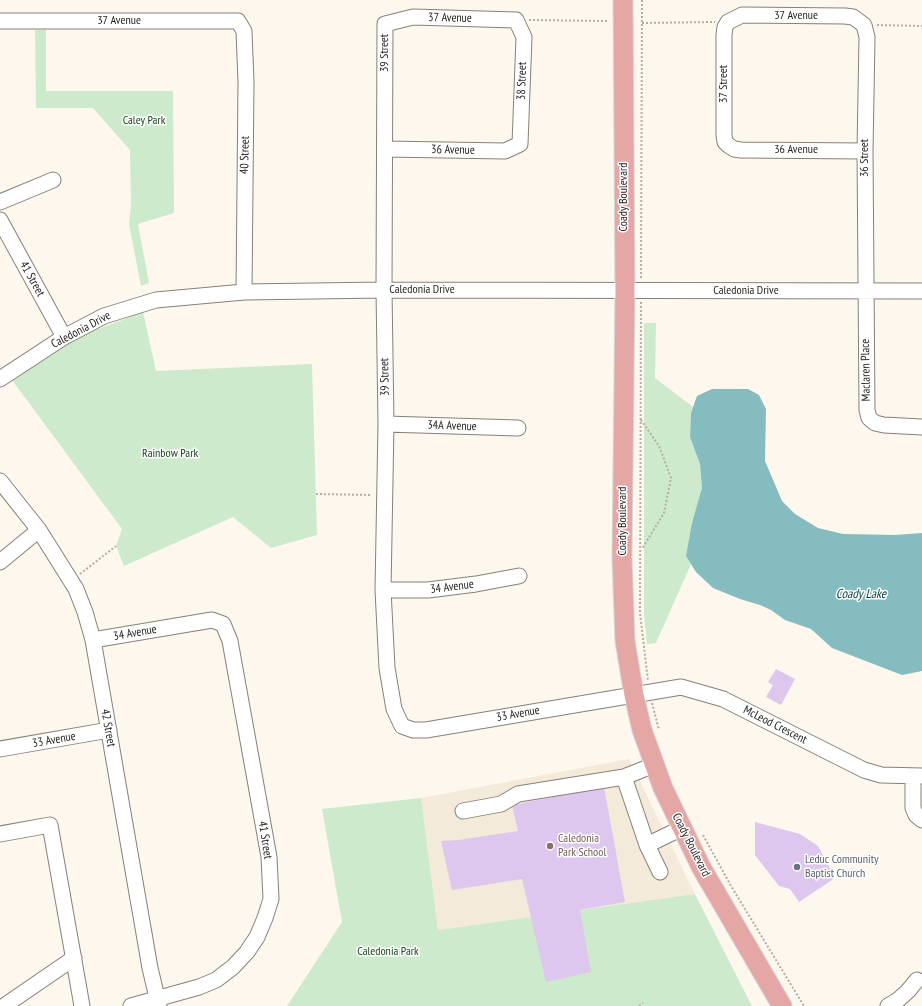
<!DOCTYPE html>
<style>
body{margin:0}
canvas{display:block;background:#fdf7ed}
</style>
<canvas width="922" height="1006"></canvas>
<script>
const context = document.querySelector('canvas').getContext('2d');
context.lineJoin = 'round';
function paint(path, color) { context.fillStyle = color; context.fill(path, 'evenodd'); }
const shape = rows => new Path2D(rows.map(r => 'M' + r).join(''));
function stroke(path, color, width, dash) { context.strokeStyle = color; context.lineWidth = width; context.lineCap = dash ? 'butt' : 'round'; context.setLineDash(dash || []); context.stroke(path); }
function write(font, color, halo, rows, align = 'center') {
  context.font = font + ' "PT Sans Narrow",sans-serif'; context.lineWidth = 3; context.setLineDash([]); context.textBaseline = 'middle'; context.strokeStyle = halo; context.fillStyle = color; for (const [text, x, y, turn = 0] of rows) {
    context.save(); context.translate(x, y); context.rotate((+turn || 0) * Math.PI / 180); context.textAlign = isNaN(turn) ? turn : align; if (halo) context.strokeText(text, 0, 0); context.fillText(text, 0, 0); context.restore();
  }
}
paint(shape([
 [629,759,695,894,438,930,421,798]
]), '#f4ead9');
paint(shape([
 [35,30,46,30,46,91,173,91,174,213,138,224,149,283,141,286,129,224,131,205,130,150,93,108,36,108],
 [143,312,156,371,312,364,317,535,271,548,233,517,124,566,116,546,122,529,12,380,75,338],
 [644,323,656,323,655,378,693,407,691,413,690,437,700,464,702,488,686,556,691,564,656,643,647,644,644,615],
 [421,798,438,930,695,894,752,1006,287,1006,342,922,322,809]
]), '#ceeacc');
paint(shape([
 [712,389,748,389,759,395,766,409,765,461,782,501,795,514,818,528,843,534,895,535,922,533,922,671,902,675,832,648,811,629,785,620,771,610,760,605,740,599,713,588,696,572,686,556,692,523,702,488,700,464,690,437,691,413,697,396]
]), '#84bcbf');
paint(shape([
 [776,669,795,679,781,705,766,697,773,685,768,682],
 [604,787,625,902,580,910,591,972,546,982,522,879,452,890,441,841,459,840,518,831,512,805],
 [755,822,800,834,818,846,835,878,799,902,790,889,779,886,755,855]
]), '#ddc7ee');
const minor = shape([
 [0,21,238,21,244,31,246,82,244,292],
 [385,149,505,151,520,144,524,37,516,20,413,17,385,24,384,290,386,424,383,590,387,668,394,709,402,726,413,730,426,730,681,687,723,699,864,770,881,775,922,776],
 [865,151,741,150,734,149,728,145,725,142,724,135,724,35,725,27,728,22,742,15,845,16,853,17,864,25,867,37,865,151,867,410,869,418,875,423,884,425,922,427],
 [0,202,53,180],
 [0,220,64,337],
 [0,379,64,337,104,316,156,300,244,292,384,290,922,291],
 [386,424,518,428],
 [0,481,39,530,76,589,85,612,93,640,150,968,159,1006],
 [0,562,39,530],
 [383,590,428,590,476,584,519,576],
 [93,640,212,620,223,624,230,641,269,857,271,899,265,918,257,937,247,952,233,967,216,980,199,987,131,1006],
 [0,749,109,730],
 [654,765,624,777,647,845,682,828],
 [913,776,913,808,916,815,922,820],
 [463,811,501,804,518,794,624,777],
 [0,834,50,825,82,1006],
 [647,845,660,872],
 [4,1006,74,958],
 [888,1006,898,1000,908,991,917,980]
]);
const major = shape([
 [623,0,625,291,622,558,625,641,634,695,642,730,663,788,701,867,782,1006]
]);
stroke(minor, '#868178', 17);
stroke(major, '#d7d6d6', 21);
stroke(shape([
 [529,20,608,21],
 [642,23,715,22],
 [877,25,922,26],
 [641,278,642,0],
 [641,302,640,613,648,681],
 [641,420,659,446,671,478,664,513,642,549],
 [316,494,372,495],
 [80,574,116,546],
 [652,703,659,730],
 [703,835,731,886,804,1006],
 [639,1006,643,1003]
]), '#b2aea6', 2, [2, 2]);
stroke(minor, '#fff', 15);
stroke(major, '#e5a7a6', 19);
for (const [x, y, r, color] of [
 [550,846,4,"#8d6e63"],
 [797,867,4,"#6b7280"]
]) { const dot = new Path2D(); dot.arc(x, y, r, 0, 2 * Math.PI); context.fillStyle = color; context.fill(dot); stroke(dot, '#fff', 1.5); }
write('12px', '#201e1a', '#fff', [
 ["37 Avenue",796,16],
 ["37 Avenue",450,18,1],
 ["37 Avenue",119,21],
 ["39 Street",385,53,-90],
 ["38 Street",522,81,-88],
 ["37 Street",724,84,-90],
 ["36 Avenue",453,150,1],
 ["36 Avenue",796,150],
 ["40 Street",245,155,-89],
 ["36 Street",865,158,-90],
 ["Coady Boulevard",624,197,-90],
 ["41 Street",32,279,61],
 ["Caledonia Drive",422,290],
 ["Caledonia Drive",746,291],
 ["Caledonia Drive",81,330,-28],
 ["Maclaren Place",866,370,-91],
 ["39 Street",385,377,-91],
 ["34A Avenue",452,426,2],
 ["Coady Boulevard",623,521,-90],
 ["34 Avenue",452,587,-7],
 ["34 Avenue",135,633,-10],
 ["33 Avenue",518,714,-10],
 ["McLeod Crescent",775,725,27],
 ["42 Street",108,728,80],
 ["33 Avenue",54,740,-10],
 ["41 Street",265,840,81],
 ["Coady Boulevard",691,845,63]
]);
write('12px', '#0f3e11', '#fff', [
 ["Caley Park",144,121],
 ["Rainbow Park",170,454],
 ["Caledonia Park",388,952]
]);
write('12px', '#785e54', '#fff', [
 ["Caledonia",558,839],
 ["Park School",558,853]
], 'left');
write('12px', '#5b616d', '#fff', [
 ["Leduc Community",805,860],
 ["Baptist Church",805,874]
], 'left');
write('italic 13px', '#073e41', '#fff', [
 ["Coady Lake",861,594]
]);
</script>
